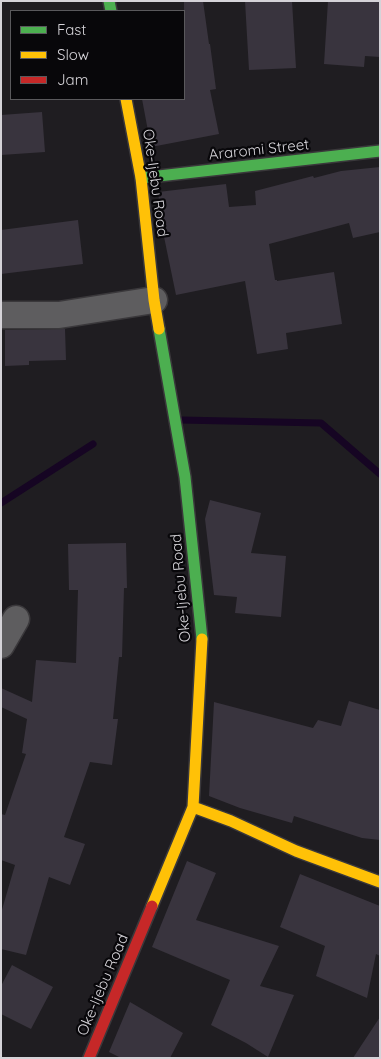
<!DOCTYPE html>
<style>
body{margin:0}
#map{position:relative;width:381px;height:1059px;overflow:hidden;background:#1f1d21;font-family:Quicksand,sans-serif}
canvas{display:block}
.frame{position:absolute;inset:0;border:2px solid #d5d3d8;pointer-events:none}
.legend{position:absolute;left:10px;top:10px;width:175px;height:90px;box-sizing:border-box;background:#08070a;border:1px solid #5a595c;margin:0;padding:6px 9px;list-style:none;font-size:15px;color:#d5d3d8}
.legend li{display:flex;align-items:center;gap:10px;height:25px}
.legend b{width:25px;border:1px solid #5a595c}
</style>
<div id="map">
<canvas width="381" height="1059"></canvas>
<div class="frame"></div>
<ul class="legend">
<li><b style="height:6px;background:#4caf50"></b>Fast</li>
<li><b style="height:6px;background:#ffc107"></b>Slow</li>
<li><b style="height:6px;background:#c62828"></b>Jam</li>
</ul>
</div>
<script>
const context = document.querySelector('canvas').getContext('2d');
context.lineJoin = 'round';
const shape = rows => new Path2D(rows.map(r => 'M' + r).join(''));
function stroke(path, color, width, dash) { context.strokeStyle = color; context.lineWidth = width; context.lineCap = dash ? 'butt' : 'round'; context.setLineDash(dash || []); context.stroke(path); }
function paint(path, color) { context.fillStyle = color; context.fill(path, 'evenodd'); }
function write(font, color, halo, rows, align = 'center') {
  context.font = font + ' Quicksand,sans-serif'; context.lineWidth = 4.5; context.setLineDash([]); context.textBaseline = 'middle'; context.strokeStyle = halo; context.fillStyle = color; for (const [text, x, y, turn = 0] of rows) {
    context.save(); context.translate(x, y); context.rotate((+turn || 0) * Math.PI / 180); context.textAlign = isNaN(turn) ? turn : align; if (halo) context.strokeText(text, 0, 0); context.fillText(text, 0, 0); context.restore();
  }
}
stroke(shape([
 [181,420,321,423,380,474],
 [1,503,93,444]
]), '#160523', 7);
paint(shape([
 [184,1,203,1,209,44,210,44,216,89,210,90,219,134,151,147,142,99,184,99],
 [245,1,292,1,296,68,249,70],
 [328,1,380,1,380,57,365,56,364,67,324,64],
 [42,112,45,152,1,155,1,115],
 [380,167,380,232,353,238,349,223,269,244,275,280,277,280,277,281,334,272,342,324,286,333,288,349,257,354,245,281,176,295,162,227,158,192,226,184,229,207,256,205,255,191,313,176,314,178,341,171],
 [78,220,83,264,1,274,1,230],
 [65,329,66,360,29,361,29,365,5,366,5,330],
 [210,500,261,513,251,553,286,556,281,617,235,613,237,597,214,595,205,519],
 [126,543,127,588,124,588,122,657,119,657,113,719,118,719,112,765,90,762,64,837,85,844,70,885,49,877,26,955,1,949,1,913,15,865,1,860,1,814,5,815,26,754,22,753,27,719,1,707,1,688,32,702,36,660,76,663,78,590,69,590,68,544],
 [349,701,380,710,380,840,362,838,294,816,292,823,240,808,209,796,214,702,313,728,318,720,341,726],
 [187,861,216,873,196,920,279,946,260,986,294,995,268,1057,246,1043,211,1025,230,980,152,947],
 [300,874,380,906,380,956,376,954,367,998,316,976,325,946,280,927],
 [12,965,53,987,31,1029,1,1014,1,986],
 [130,1002,183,1033,170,1058,121,1058,109,1052],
 [380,1017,380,1058,353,1058]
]), '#39343e');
const street = shape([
 [1,315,59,315,154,300],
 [1,645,16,619]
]);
const fast = shape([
 [109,1,111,11],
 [141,178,380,151],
 [159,329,185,477,202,639]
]);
const slow = shape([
 [126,99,141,178,154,300,159,329],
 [193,807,231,821,296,851,380,882],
 [152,906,193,807,202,639]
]);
const jam = shape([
 [89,1058,152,906]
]);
stroke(street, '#3a383b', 29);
stroke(fast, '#3a383b', 14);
stroke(slow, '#3a383b', 14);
stroke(jam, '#3a383b', 14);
stroke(street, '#5e5d5f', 26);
stroke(fast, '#4caf50', 11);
stroke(slow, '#ffc107', 11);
stroke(jam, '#c62828', 11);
write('15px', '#d5d3d8', '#08070a', [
 ["Araromi Street",259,150,-6],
 ["Oke-Ijebu Road",155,183,82],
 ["Oke-Ijebu Road",181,588,-95],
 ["Oke-Ijebu Road",103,985,-67]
]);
</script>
